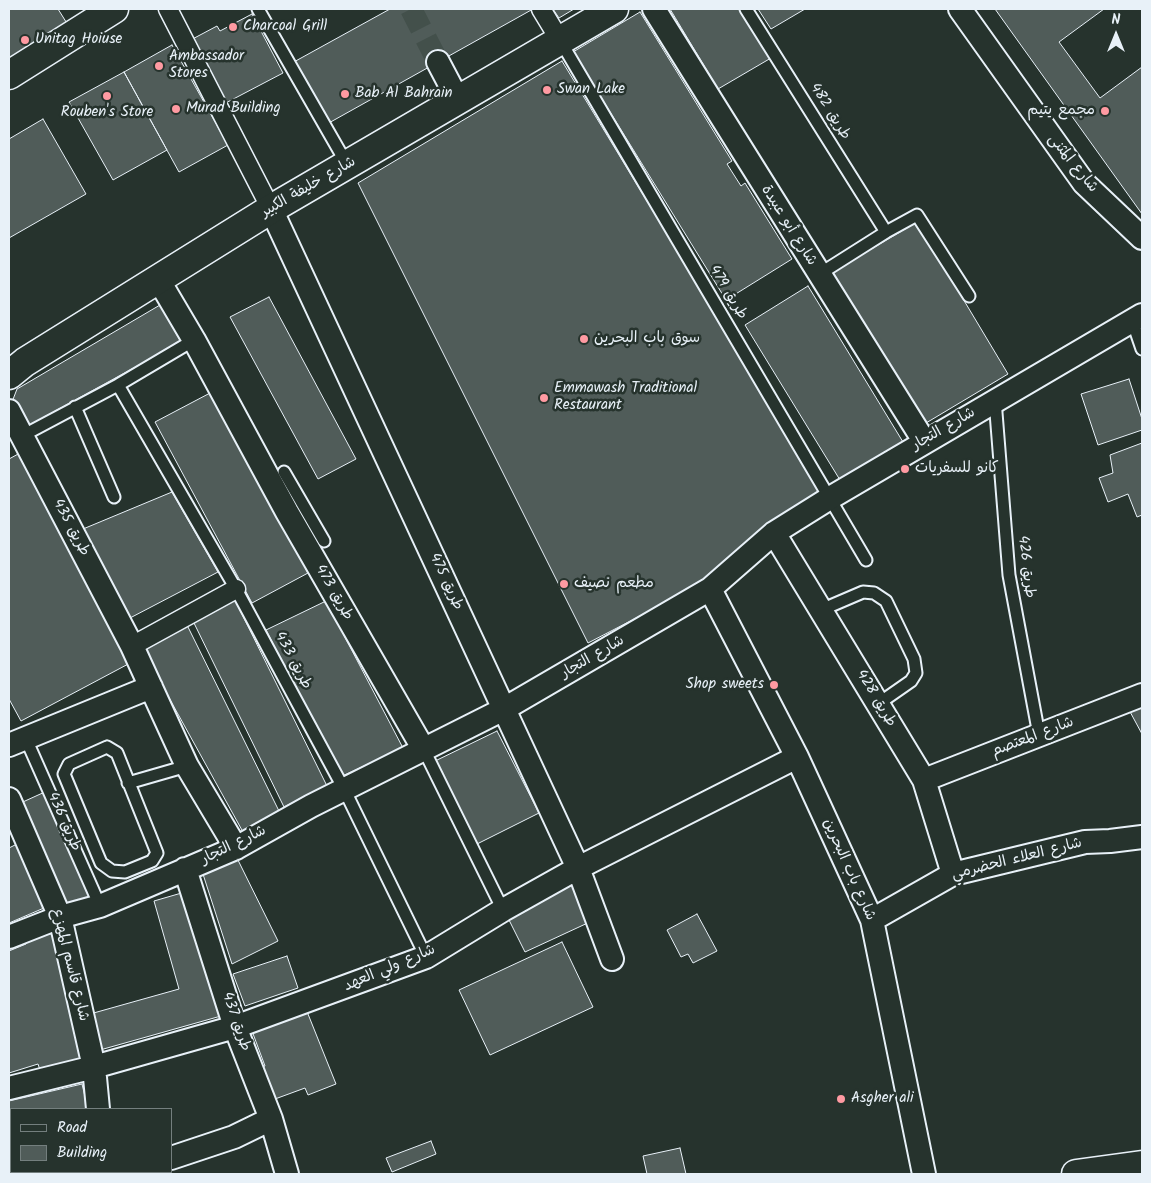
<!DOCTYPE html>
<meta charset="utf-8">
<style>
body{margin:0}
#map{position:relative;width:1151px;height:1183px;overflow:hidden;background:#26332d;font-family:Kalam,sans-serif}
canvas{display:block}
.frame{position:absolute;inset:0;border:10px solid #e8f1f8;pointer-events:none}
.legend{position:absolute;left:10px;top:1108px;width:162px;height:65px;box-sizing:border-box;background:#26332d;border:1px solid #747f7e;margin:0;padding:6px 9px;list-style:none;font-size:15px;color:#e8f1f8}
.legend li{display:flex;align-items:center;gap:10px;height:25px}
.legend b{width:25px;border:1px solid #747f7e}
.north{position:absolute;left:1091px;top:10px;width:50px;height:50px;-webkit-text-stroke:4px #26332d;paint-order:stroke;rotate:0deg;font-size:14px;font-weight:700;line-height:20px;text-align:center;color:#e8f1f8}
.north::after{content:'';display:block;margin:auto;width:18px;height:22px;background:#e8f1f8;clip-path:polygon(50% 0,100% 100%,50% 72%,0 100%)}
</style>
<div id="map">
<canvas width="1151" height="1183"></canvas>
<div class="frame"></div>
<ul class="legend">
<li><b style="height:6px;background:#26332d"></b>Road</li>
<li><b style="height:14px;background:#505c59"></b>Building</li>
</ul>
<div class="north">N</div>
</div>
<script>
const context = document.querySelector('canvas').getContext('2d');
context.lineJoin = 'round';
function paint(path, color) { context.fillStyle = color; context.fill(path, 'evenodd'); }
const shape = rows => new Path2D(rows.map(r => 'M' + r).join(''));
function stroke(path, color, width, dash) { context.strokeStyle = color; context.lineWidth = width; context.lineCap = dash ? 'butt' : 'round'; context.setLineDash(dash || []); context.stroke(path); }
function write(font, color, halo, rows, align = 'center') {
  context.font = font + ' Kalam,"Playpen Sans Arabic",sans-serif'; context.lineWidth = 5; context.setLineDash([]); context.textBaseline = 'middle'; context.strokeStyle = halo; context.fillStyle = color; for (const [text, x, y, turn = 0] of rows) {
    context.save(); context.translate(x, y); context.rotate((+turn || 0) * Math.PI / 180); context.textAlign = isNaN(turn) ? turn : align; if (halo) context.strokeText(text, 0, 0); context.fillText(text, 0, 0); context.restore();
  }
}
const building = shape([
 [9,9,58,9,68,25,9,60,9,9],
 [390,9,533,9,327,124,292,63,390,9],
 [553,9,574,9,559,18,553,9],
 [670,9,742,9,771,58,718,89,670,9],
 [758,9,805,9,771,29,758,9],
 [995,9,1142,9,1142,214,995,9],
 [1104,9,1142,9,1142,67,1100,98,1059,42,1104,9],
 [640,12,732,161,727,164,741,186,745,183,792,259,726,300,573,52,640,12],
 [252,14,283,73,220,106,185,43,217,26,220,31,252,14],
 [172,45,228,145,179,172,124,72,172,45],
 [562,61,826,496,713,578,588,643,358,183,562,61],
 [124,72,167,150,113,180,69,102,124,72],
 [43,119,86,194,9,238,9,139,43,119],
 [917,222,1008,374,921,426,829,274,917,222],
 [808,286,903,442,840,480,745,325,808,286],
 [269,297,356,459,318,479,230,317,269,297],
 [160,305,181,342,26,427,12,402,17,389,160,305],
 [1129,379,1142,419,1142,430,1098,445,1081,394,1129,379],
 [212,392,308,573,252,603,155,422,212,392],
 [1142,443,1142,515,1137,517,1128,494,1108,502,1099,478,1113,473,1110,455,1142,443],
 [20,453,132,662,21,721,9,699,9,459,20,453],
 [172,492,218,572,130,618,83,529,172,492],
 [234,598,327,786,284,807,193,621,234,598],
 [326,601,403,748,340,777,266,630,326,601],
 [187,625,279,811,243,832,141,647,187,625],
 [1142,702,1142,734,1128,708,1142,702],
 [497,731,539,813,475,845,433,762,497,731],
 [47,791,95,898,62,912,14,806,47,791],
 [17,844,44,908,9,923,9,848,17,844],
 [234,852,278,941,232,964,201,868,234,852],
 [574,884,592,921,525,952,507,916,574,884],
 [185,892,221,1016,100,1050,90,1014,179,989,154,901,185,892],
 [697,914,717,951,693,963,688,954,681,957,667,930,697,914],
 [59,931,85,1062,41,1073,38,1064,9,1073,9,951,26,944,26,938,59,931],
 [562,942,593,1007,490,1055,459,990,562,942],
 [287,956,298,988,245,1006,233,974,287,956],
 [306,1009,336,1084,308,1095,305,1088,275,1099,262,1067,265,1066,252,1031,306,1009],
 [82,1084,88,1109,11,1109,11,1172,75,1172,64,1174,9,1174,9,1101,82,1084],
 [431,1141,436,1154,392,1172,386,1158,431,1141],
 [680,1148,686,1174,647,1174,643,1156,680,1148]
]);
paint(building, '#505c59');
stroke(building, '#e8f1f8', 1);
stroke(shape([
 [411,9,438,62]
]), '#43504b', 22, [22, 11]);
const service = shape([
 [258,9,348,166],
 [746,9,886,232],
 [561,42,866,560],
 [818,275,886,232,917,215,969,296],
 [1132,320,1142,349],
 [118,385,236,589,345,791,426,957],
 [995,400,1009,575,1039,735],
 [75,407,114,497],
 [22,436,118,385,194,340],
 [284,472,324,541],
 [821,610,863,592,874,593,886,601,914,659,916,673,911,681,878,704],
 [26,739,100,906],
 [107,747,117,753,157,853,152,861,125,872,112,871,101,863,64,774,69,764,107,747],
 [424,750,503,910],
 [128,783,187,766]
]);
const pedestrian = shape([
 [168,9,271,209],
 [541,9,561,42],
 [132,646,236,589]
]);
const minor = shape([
 [654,9,924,441],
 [960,9,1084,183,1142,238],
 [438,62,458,100],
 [271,209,578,868,612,959],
 [158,279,194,340,287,512,424,750],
 [9,411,132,646,187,766,236,848],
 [774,533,924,780,953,874],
 [710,589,797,757,872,920,924,1174],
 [9,745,151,687],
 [924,780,1142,695],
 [9,799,60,917,94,1067,98,1109],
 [185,869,235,1027,271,1119,287,1174],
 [872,920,953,874,1085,842,1110,841,1142,837],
 [9,937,60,917,100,906,236,848,311,806,504,709,710,589,774,533,830,498,1142,315],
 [9,1088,94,1067,235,1027,426,957,503,910,578,868,797,757],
 [171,1158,234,1137,271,1119],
 [102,1174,114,1172]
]);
const tertiary = shape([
 [9,375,25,362,271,209,614,9],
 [1076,1174,1142,1165]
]);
const secondary = shape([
 [9,75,114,9]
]);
stroke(service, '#e8f1f8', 15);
stroke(pedestrian, '#e8f1f8', 21);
stroke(minor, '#e8f1f8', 26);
stroke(tertiary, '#e8f1f8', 31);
stroke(secondary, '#e8f1f8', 31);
stroke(service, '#26332d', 11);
stroke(pedestrian, '#26332d', 18);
stroke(minor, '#26332d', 22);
stroke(tertiary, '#26332d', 28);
stroke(secondary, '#26332d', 28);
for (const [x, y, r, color] of [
 [233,27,5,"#ff9aa2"],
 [25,40,5,"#ff9aa2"],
 [159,66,5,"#ff9aa2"],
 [547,90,5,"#ff9aa2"],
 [345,94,5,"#ff9aa2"],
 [107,96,5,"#ff9aa2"],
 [176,109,5,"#ff9aa2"],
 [1105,111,5,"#ff9aa2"],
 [584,339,5,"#ff9aa2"],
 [544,398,5,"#ff9aa2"],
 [905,469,5,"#ff9aa2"],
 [564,584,5,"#ff9aa2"],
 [774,685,5,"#ff9aa2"],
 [841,1099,5,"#ff9aa2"]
]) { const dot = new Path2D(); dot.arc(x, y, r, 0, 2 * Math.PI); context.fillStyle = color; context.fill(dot); stroke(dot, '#26332d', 2); }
write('15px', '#e8f1f8', '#26332d', [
 ["Charcoal Grill",243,27],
 ["Unitag Hoiuse",35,40],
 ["Ambassador",169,57],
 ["Stores",169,74],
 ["Swan Lake",557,90],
 ["Bab Al Bahrain",355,94],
 ["Murad Building",186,109],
 ["مجمع يتيم",1095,111,"right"],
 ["Rouben's Store",107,113,"center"],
 ["سوق باب البحرين",594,339],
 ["Emmawash Traditional",554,389],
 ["Restaurant",554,406],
 ["كانو للسفريات",915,469],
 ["مطعم نصيف",574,584],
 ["Shop sweets",764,685,"right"],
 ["Asgher ali",851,1099]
], 'left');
write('15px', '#e8f1f8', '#26332d', [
 ["طريق 482",829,112,58],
 ["شارع المثنى",1072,164,51],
 ["شارع خليفة الكبير",309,188,-30],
 ["شارع أبو عبيدة",788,226,58],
 ["طريق 479",727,293,59],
 ["شارع التجار",944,430,-30],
 ["طريق 435",70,528,62],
 ["طريق 426",1025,567,83],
 ["طريق 475",445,582,65],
 ["طريق 473",333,593,60],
 ["شارع التجار",593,658,-30],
 ["طريق 433",292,661,62],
 ["طريق 428",875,699,59],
 ["شارع المعتصم",1033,738,-21],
 ["طريق 436",63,822,66],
 ["شارع التجار",234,846,-26],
 ["شارع العلاء الحضرمي",1017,860,-14],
 ["شارع باب البحرين",848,870,66],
 ["شارع قاسم المهزع",69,965,76],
 ["شارع ولي العهد",390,969,-23],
 ["طريق 437",235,1022,71]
]);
</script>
